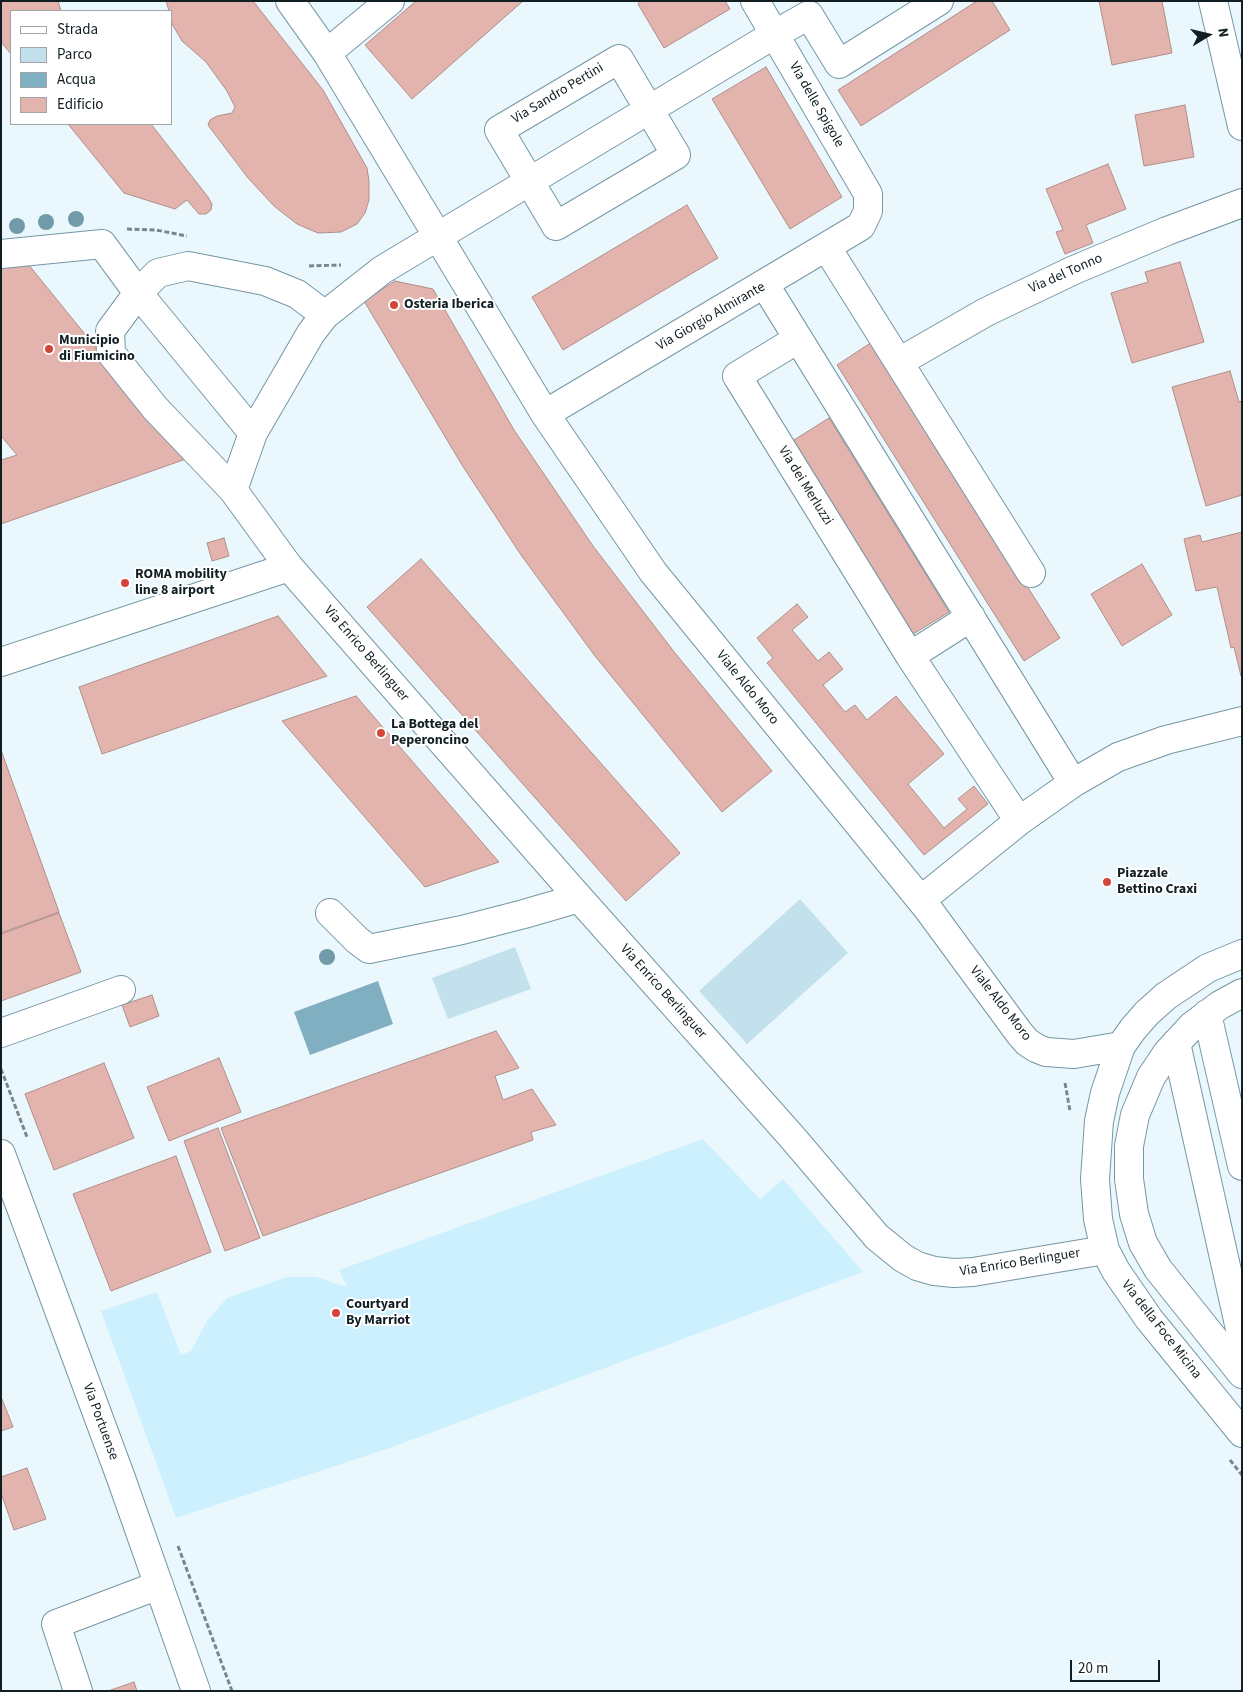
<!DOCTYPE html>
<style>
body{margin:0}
#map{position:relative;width:1243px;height:1692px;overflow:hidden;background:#eaf8fe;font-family:"Source Sans 3",sans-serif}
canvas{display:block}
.frame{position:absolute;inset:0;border:2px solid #111e23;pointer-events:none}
.legend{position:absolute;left:10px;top:10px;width:162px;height:115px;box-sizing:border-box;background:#fff;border:1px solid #a0a5a7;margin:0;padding:6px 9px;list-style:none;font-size:15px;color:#111e23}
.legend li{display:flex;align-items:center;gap:10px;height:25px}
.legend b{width:25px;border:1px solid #a0a5a7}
.north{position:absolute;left:1183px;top:10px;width:50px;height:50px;-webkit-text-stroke:4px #fff;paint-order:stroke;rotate:81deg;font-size:14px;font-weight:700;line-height:20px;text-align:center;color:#111e23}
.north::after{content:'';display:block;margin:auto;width:18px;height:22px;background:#111e23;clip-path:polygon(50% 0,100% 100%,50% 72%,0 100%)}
.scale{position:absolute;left:1070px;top:1660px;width:90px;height:22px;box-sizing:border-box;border:2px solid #111e23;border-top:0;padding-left:6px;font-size:15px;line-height:18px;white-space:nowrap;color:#111e23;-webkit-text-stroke:4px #fff;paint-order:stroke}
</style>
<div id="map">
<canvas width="1243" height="1692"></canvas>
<div class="frame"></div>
<ul class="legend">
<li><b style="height:6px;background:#fff"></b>Strada</li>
<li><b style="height:14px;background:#c3e1ed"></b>Parco</li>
<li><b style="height:14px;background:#81afc2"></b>Acqua</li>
<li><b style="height:14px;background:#e3b4ad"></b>Edificio</li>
</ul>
<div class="north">N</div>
<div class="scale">20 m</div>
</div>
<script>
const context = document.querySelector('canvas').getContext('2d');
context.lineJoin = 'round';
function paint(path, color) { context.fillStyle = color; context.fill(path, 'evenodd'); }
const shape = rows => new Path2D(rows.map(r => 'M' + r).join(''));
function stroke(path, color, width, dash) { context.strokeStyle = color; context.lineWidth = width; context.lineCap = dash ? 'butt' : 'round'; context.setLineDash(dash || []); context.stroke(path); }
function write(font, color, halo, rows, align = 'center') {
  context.font = font + ' "Source Sans 3",sans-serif'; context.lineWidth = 4; context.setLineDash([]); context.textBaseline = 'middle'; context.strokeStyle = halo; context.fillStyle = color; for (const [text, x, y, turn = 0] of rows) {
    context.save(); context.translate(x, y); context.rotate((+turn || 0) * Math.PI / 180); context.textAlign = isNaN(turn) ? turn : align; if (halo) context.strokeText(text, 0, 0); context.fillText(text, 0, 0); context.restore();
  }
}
paint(shape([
 [703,1139,760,1199,783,1179,863,1272,387,1449,176,1518,101,1311,157,1292,181,1355,191,1351,207,1321,227,1298,287,1277,316,1277,347,1287,339,1270]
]), '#cdf0fe');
paint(shape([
 [800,899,848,953,747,1044,699,991],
 [515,947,531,989,448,1019,432,978]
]), '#c3e1ed');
paint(shape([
 [378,981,393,1024,310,1055,294,1012]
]), '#81afc2');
const building = shape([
 [1,1,58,1,61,11,11,11,11,54,1,42,1,1],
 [166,1,253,1,323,90,367,168,369,181,369,200,365,213,357,224,341,232,318,233,297,224,274,206,248,178,208,125,210,120,217,116,232,113,235,107,227,91,206,62,182,41,172,24,171,11,169,11,166,1],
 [416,1,523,1,412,99,365,45,416,1],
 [640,1,725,1,730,9,664,48,638,4,640,1],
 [977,1,992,1,1010,30,861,126,838,90,977,1],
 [1099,1,1162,1,1172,53,1112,65,1099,1],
 [766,67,842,197,790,229,712,99,766,67],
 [1185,105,1194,157,1144,166,1135,115,1185,105],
 [68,124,151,124,208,197,212,204,211,210,206,214,199,214,187,200,175,209,124,193,68,124],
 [1108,164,1126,209,1086,225,1093,243,1065,254,1056,232,1063,230,1046,189,1108,164],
 [687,205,718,258,563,350,532,297,687,205],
 [24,259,186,459,1,524,1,460,17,455,1,436,1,263,24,259],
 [1180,262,1204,342,1132,363,1111,293,1148,282,1145,272,1180,262],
 [395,281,433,289,514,430,593,546,675,653,772,771,722,812,595,656,521,555,462,465,364,301,395,281],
 [872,342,1060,638,1024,661,837,365,872,342],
 [1230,371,1239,402,1242,401,1242,495,1206,506,1172,387,1230,371],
 [829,418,949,612,905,639,786,445,829,418],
 [1242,532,1242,676,1241,676,1234,647,1231,648,1217,587,1196,591,1184,539,1200,535,1202,542,1242,532],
 [224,538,229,556,212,561,207,543,224,538],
 [421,559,680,853,626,901,367,607,421,559],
 [1142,564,1172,615,1122,646,1091,594,1142,564],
 [797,604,808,617,792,630,818,661,829,652,843,669,823,685,845,712,855,705,867,720,896,696,944,754,908,784,944,828,967,809,958,799,974,786,988,804,924,855,767,663,773,658,757,638,797,604],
 [278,616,327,676,102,754,79,687,278,616],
 [356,696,499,862,425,887,282,721,356,696],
 [1,750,59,912,1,933,1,750],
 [59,913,81,972,1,1001,1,934,59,913],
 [152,995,159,1016,130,1027,122,1005,152,995],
 [496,1031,519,1068,495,1076,503,1100,532,1089,556,1125,531,1132,533,1140,263,1236,221,1128,496,1031],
 [219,1058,241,1112,169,1141,147,1087,219,1058],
 [104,1063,134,1138,54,1170,25,1094,104,1063],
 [218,1128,260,1238,225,1251,184,1141,218,1128],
 [176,1156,211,1252,111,1291,73,1194,176,1156],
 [1,1399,2,1399,13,1427,1,1431,1,1399],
 [27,1468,46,1519,14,1530,1,1493,1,1477,27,1468],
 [134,1682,137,1691,108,1691,134,1682]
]);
paint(building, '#e3b4ad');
stroke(building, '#b08e89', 1);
const minor = shape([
 [290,1,327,53,545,414,653,572,928,909,1020,1034,1027,1042,1036,1048,1046,1052,1074,1054,1121,1046],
 [1213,1,1242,126],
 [327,53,390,1],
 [619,59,676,155,556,226,499,130,619,59],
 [827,248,1031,573],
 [1,254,102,244,138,293,253,433],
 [765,285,1073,783],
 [325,315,297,294,265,281,188,266,158,273,138,293,110,331,111,353,155,408,233,490,289,567,572,890,792,1137,877,1237,903,1258,917,1266,934,1271,954,1273,973,1272,1105,1250],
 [798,339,737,376,910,656,1019,821],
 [899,362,986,312,1074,270,1167,231,1242,203],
 [545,414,861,226,868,211,868,194,755,1],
 [233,490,253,433,311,333,325,315,382,270,775,34,809,15,839,64,939,1],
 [910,656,971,617],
 [1,662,289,567],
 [921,900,1019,821,1073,783,1118,757,1166,740,1242,721],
 [330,913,357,940,369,949,462,930,524,914,579,898],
 [1242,954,1208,968,1166,996,1147,1013,1133,1029,1121,1046,1105,1093,1099,1121,1095,1179,1098,1219,1105,1250,1116,1271,1149,1319,1242,1433],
 [1242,993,1220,1005,1192,1026,1167,1053,1151,1077,1135,1115,1129,1146,1129,1179,1134,1214,1143,1243,1158,1269,1242,1374],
 [1207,1014,1242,1166],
 [1,1033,121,990],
 [1176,1043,1242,1338],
 [1,1154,121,1478,196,1691],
 [78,1691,56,1624,159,1585]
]);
stroke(minor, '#7596a4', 30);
stroke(shape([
 [127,229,156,230,187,236],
 [309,266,341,265],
 [1,1069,27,1137],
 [1065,1083,1070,1111],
 [1230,1460,1242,1475],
 [178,1546,232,1691]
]), '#79878c', 3, [5, 2.5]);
stroke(minor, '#fff', 28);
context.fillStyle = '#719ba9';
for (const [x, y] of [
 [76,219],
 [46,222],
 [17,226],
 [327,957]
]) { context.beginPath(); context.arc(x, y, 8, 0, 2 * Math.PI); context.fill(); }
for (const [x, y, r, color] of [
 [394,305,5,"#d24538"],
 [49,349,5,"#d24538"],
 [125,583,5,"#d24538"],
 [381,733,5,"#d24538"],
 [1107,882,5,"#d24538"],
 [336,1313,5,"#d24538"]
]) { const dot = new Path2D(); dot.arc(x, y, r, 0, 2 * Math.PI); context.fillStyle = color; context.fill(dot); stroke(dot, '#fff', 2); }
write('14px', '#111e23', '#fff', [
 ["Via Sandro Pertini",558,94,-31],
 ["Via delle Spigole",816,105,60],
 ["Via del Tonno",1066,274,-24],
 ["Via Giorgio Almirante",711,317,-30],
 ["Via dei Merluzzi",805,486,58],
 ["Via Enrico Berlinguer",366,654,49],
 ["Viale Aldo Moro",747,688,51],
 ["Via Enrico Berlinguer",663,992,48],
 ["Viale Aldo Moro",1000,1004,52],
 ["Via Enrico Berlinguer",1020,1263,-9],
 ["Via della Foce Micina",1161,1330,52],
 ["Via Portuense",100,1422,70]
]);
write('bold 14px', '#111e23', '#fff', [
 ["Osteria Iberica",404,305],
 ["Municipio",59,341],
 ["di Fiumicino",59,357],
 ["ROMA mobility",135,575],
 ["line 8 airport",135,591],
 ["La Bottega del",391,725],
 ["Peperoncino",391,741],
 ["Piazzale",1117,874],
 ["Bettino Craxi",1117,890],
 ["Courtyard",346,1305],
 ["By Marriot",346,1321]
], 'left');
</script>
